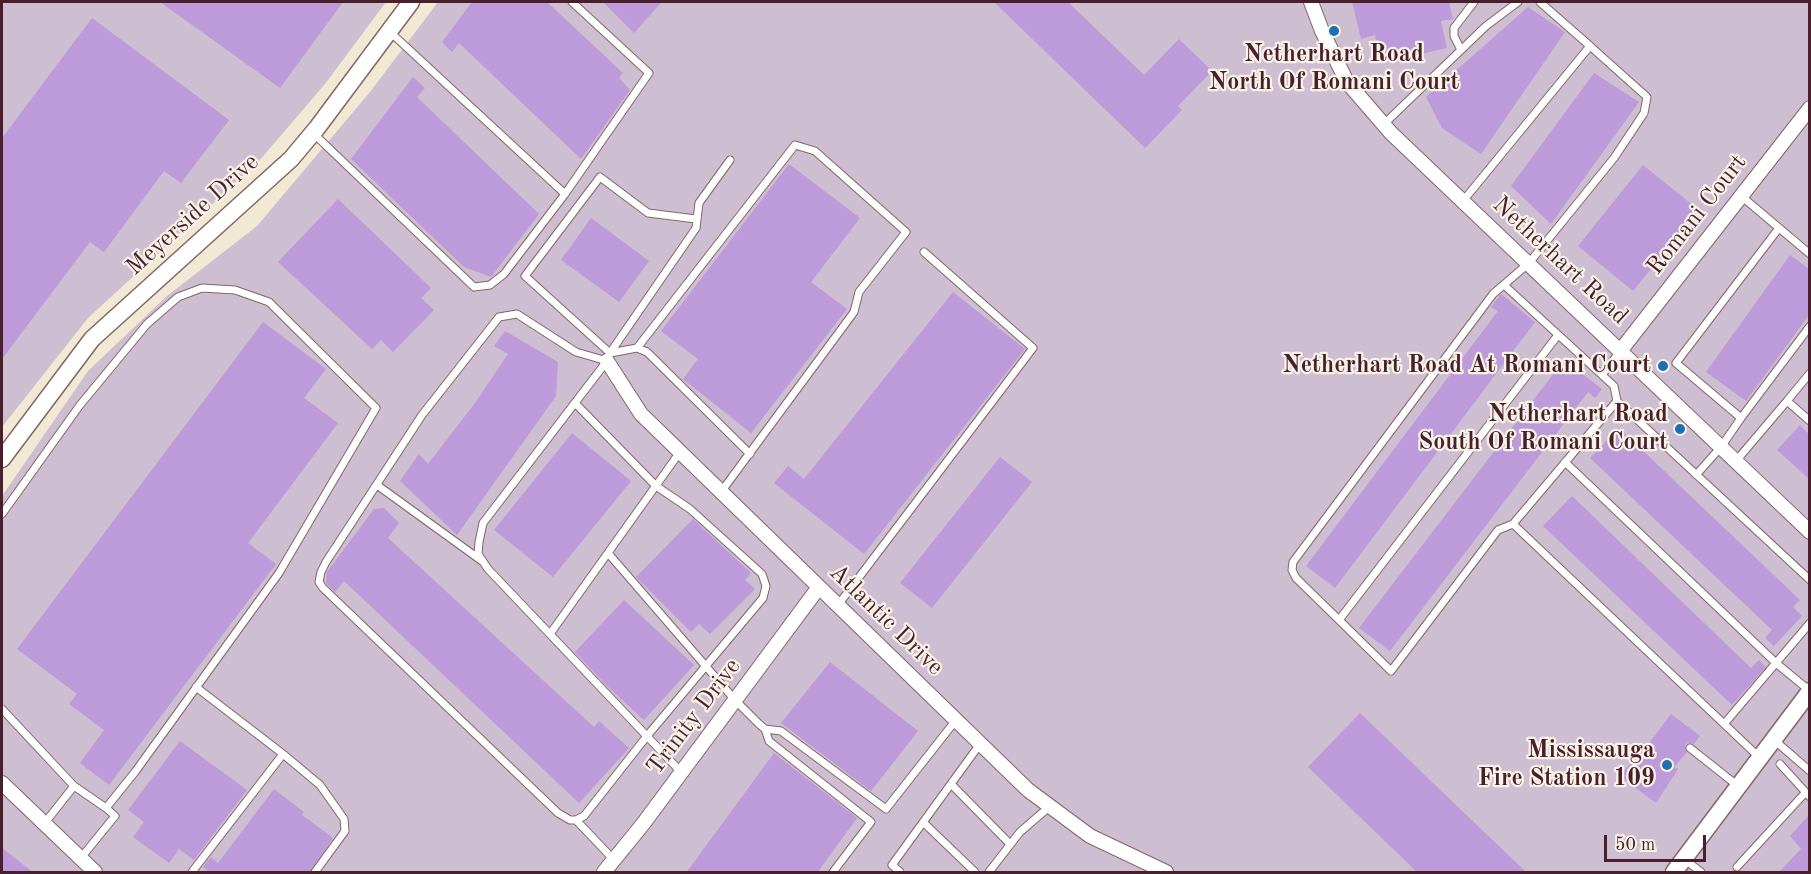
<!DOCTYPE html>
<style>
body{margin:0}
#map{position:relative;width:1811px;height:874px;overflow:hidden;background:#f1e9d3;font-family:"Old Standard TT",serif}
canvas{display:block}
.frame{position:absolute;inset:0;border:3px solid #4a1f2b;pointer-events:none}
.scale{position:absolute;left:1604px;top:835px;width:102px;height:27px;box-sizing:border-box;border:3px solid #4a1f2b;border-top:0;padding-left:8px;font-size:18px;line-height:21px;white-space:nowrap;color:#4a1f2b;-webkit-text-stroke:4px #f7f3e8;paint-order:stroke}
</style>
<div id="map">
<canvas width="1811" height="874"></canvas>
<div class="frame"></div>
<div class="scale">50 m</div>
</div>
<script>
const context = document.querySelector('canvas').getContext('2d');
context.lineJoin = 'round';
function paint(path, color) { context.fillStyle = color; context.fill(path, 'evenodd'); }
const shape = rows => new Path2D(rows.map(r => 'M' + r).join(''));
function stroke(path, color, width, dash) { context.strokeStyle = color; context.lineWidth = width; context.lineCap = dash ? 'butt' : 'round'; context.setLineDash(dash || []); context.stroke(path); }
function write(font, color, halo, rows, align = 'center') {
  context.font = font + ' "Old Standard TT",serif'; context.lineWidth = 4.5; context.setLineDash([]); context.textBaseline = 'middle'; context.strokeStyle = halo; context.fillStyle = color; for (const [text, x, y, turn = 0] of rows) {
    context.save(); context.translate(x, y); context.rotate((+turn || 0) * Math.PI / 180); context.textAlign = isNaN(turn) ? turn : align; if (halo) context.strokeText(text, 0, 0); context.fillText(text, 0, 0); context.restore();
  }
}
paint(shape([
 [2,2,386,2,325,84,259,161,88,318,2,427],
 [438,2,1809,2,1809,872,2,872,2,496,88,371,167,296,257,226,370,92]
]), '#cebed1');
paint(shape([
 [160,2,343,2,280,88],
 [472,2,547,2,623,73,619,78,630,90,581,159,459,43,452,52,442,42],
 [603,2,662,2,634,33],
 [994,2,1068,2,1144,75,1179,39,1212,71,1178,106,1182,110,1145,148],
 [1352,2,1449,2,1453,19,1441,21,1447,48,1381,63,1375,35,1361,39],
 [1528,7,1565,32,1481,154,1442,128,1426,97],
 [92,18,229,120,181,183,164,171,104,252,90,242,2,359,2,138],
 [1594,73,1639,102,1551,224,1511,186],
 [413,77,425,88,417,97,539,214,491,277,464,267,351,159],
 [789,164,860,218,811,282,847,309,751,433,683,379,698,359,661,331],
 [1643,165,1699,210,1633,291,1578,246],
 [338,199,431,288,421,298,434,310,393,352,381,340,372,349,278,262],
 [591,218,649,261,619,302,561,260],
 [1790,255,1809,269,1809,315,1746,401,1706,372],
 [953,292,1025,349,864,554,774,483,788,466,804,479],
 [1501,294,1535,322,1335,588,1306,566,1498,311,1491,307],
 [263,322,326,369,304,398,338,423,248,543,276,564,109,785,80,763,104,730,69,704,77,694,17,649],
 [505,331,558,362,556,396,457,535,400,481,419,454,428,464,475,403,508,354,494,346],
 [1564,360,1602,389,1595,398,1588,392,1390,651,1359,628],
 [1800,425,1809,434,1809,479,1777,450],
 [1619,428,1800,600,1793,607,1802,616,1774,646,1765,638,1772,630,1590,458],
 [572,433,631,481,553,577,494,530],
 [1000,457,1032,482,932,608,900,583],
 [1572,496,1751,668,1759,660,1766,667,1732,705,1543,526],
 [384,508,399,523,388,538,594,727,599,721,629,748,579,803,344,581,335,592,326,583,327,572,374,509],
 [693,519,751,573,745,580,755,589,710,634,699,624,691,632,636,577],
 [624,600,694,665,644,720,607,686,575,652],
 [830,662,918,731,871,791,781,723],
 [1360,713,1527,873,1418,873,1308,767],
 [1671,714,1700,736,1694,744,1688,743,1685,745,1687,752,1674,767,1678,769,1656,803,1620,776,1646,744,1647,746],
 [180,741,247,790,194,860,179,849,169,863,133,837,144,822,128,810],
 [774,753,857,818,817,873,686,873],
 [274,789,304,812,302,815,333,838,309,873,211,873,203,867,211,857,218,863],
 [1809,815,1809,873,1778,873,1801,849,1790,836],
 [2,848,34,873,2,873]
]), '#bd9ad9');
const service = shape([
 [1540,2,1590,46],
 [389,31,565,194,649,73,572,2],
 [1461,50,1454,36,1454,28,1474,2],
 [1384,124,1486,26,1518,2],
 [313,133,474,287,490,285,504,274,565,194],
 [1740,195,1810,254],
 [1463,201,1590,46,1647,97,1644,113,1614,158,1529,263,1493,294,1293,562,1292,570,1296,578,1339,620,1558,335],
 [696,219,648,213,600,177,525,276,610,353,637,348,647,352,750,454],
 [1779,228,1676,363,1741,418,1810,326],
 [1504,285,1614,386,1617,401],
 [637,348,795,145,815,151,906,232,859,292,854,312,721,492],
 [1602,375,1621,350],
 [1787,401,1810,373],
 [575,403,656,486,690,509,762,574,766,586,763,598,647,736,584,816,576,820,570,820,558,813,323,588,319,582,321,572,326,562,422,415,499,317,517,314,576,352,607,361],
 [1736,461,1787,401,1810,421],
 [1565,462,1776,663,1810,691],
 [1696,475,1721,447,1741,418],
 [377,485,482,561],
 [2,514,80,405,147,324,178,297,202,288,235,290,269,302,376,408,279,573,135,772,106,808,74,786,2,709],
 [608,553,735,700,759,724,765,729,781,731,886,809,956,720],
 [838,605,1033,348,924,252],
 [1339,620,1391,671,1498,530,1513,524],
 [550,634,680,452],
 [196,687,283,754],
 [1724,724,1810,623],
 [765,729,769,741,871,822,833,872],
 [1773,739,1810,771],
 [1690,748,1738,786],
 [1760,758,1513,524,1617,401,1810,580],
 [1780,764,1810,797],
 [681,772,488,569,478,554,479,542,483,523,607,361,610,353,696,228,699,203,730,160],
 [951,784,1010,844],
 [576,820,614,860],
 [924,823,975,872],
 [44,824,74,786],
 [80,859,115,816,106,808],
 [1684,859,1701,872],
 [1737,867,1805,793],
 [192,872,283,754,320,785,344,819,345,831,315,872],
 [900,872,892,865,980,744],
 [989,872,1020,832,1049,807]
]);
const minor = shape([
 [1311,2,1322,31,1347,82,1391,133,1810,532],
 [1621,350,1810,108],
 [607,361,641,414,1028,790,1090,836,1166,872],
 [2,783,95,872],
 [604,872,643,824,819,587]
]);
const tertiary = shape([
 [2,459,92,339,291,159,317,128,411,2],
 [1674,872,1810,691]
]);
stroke(service, '#846666', 9);
stroke(minor, '#846666', 16);
stroke(tertiary, '#846666', 19);
stroke(service, '#fff', 7);
stroke(minor, '#fff', 14);
stroke(tertiary, '#fff', 16);
for (const [x, y, r, color] of [
 [1334,31,6,"#1f6fb2"],
 [1663,366,6,"#1f6fb2"],
 [1680,429,6,"#1f6fb2"],
 [1667,765,6,"#1f6fb2"]
]) { const dot = new Path2D(); dot.arc(x, y, r, 0, 2 * Math.PI); context.fillStyle = color; context.fill(dot); stroke(dot, '#f7f3e8', 2); }
write('bold 24px', '#4a1f2b', '#f7f3e8', [
 ["Netherhart Road",1334,55,"center"],
 ["North Of Romani Court",1334,83,"center"],
 ["Netherhart Road At Romani Court",1651,366],
 ["Netherhart Road",1668,415],
 ["South Of Romani Court",1668,443],
 ["Mississauga",1655,751],
 ["Fire Station 109",1655,779]
], 'right');
write('24px', '#4a1f2b', '#f7f3e8', [
 ["Meyerside Drive",193,215,-42],
 ["Romani Court",1697,215,-52],
 ["Netherhart Road",1560,261,43],
 ["Atlantic Drive",886,620,44],
 ["Trinity Drive",694,717,-53]
]);
</script>
